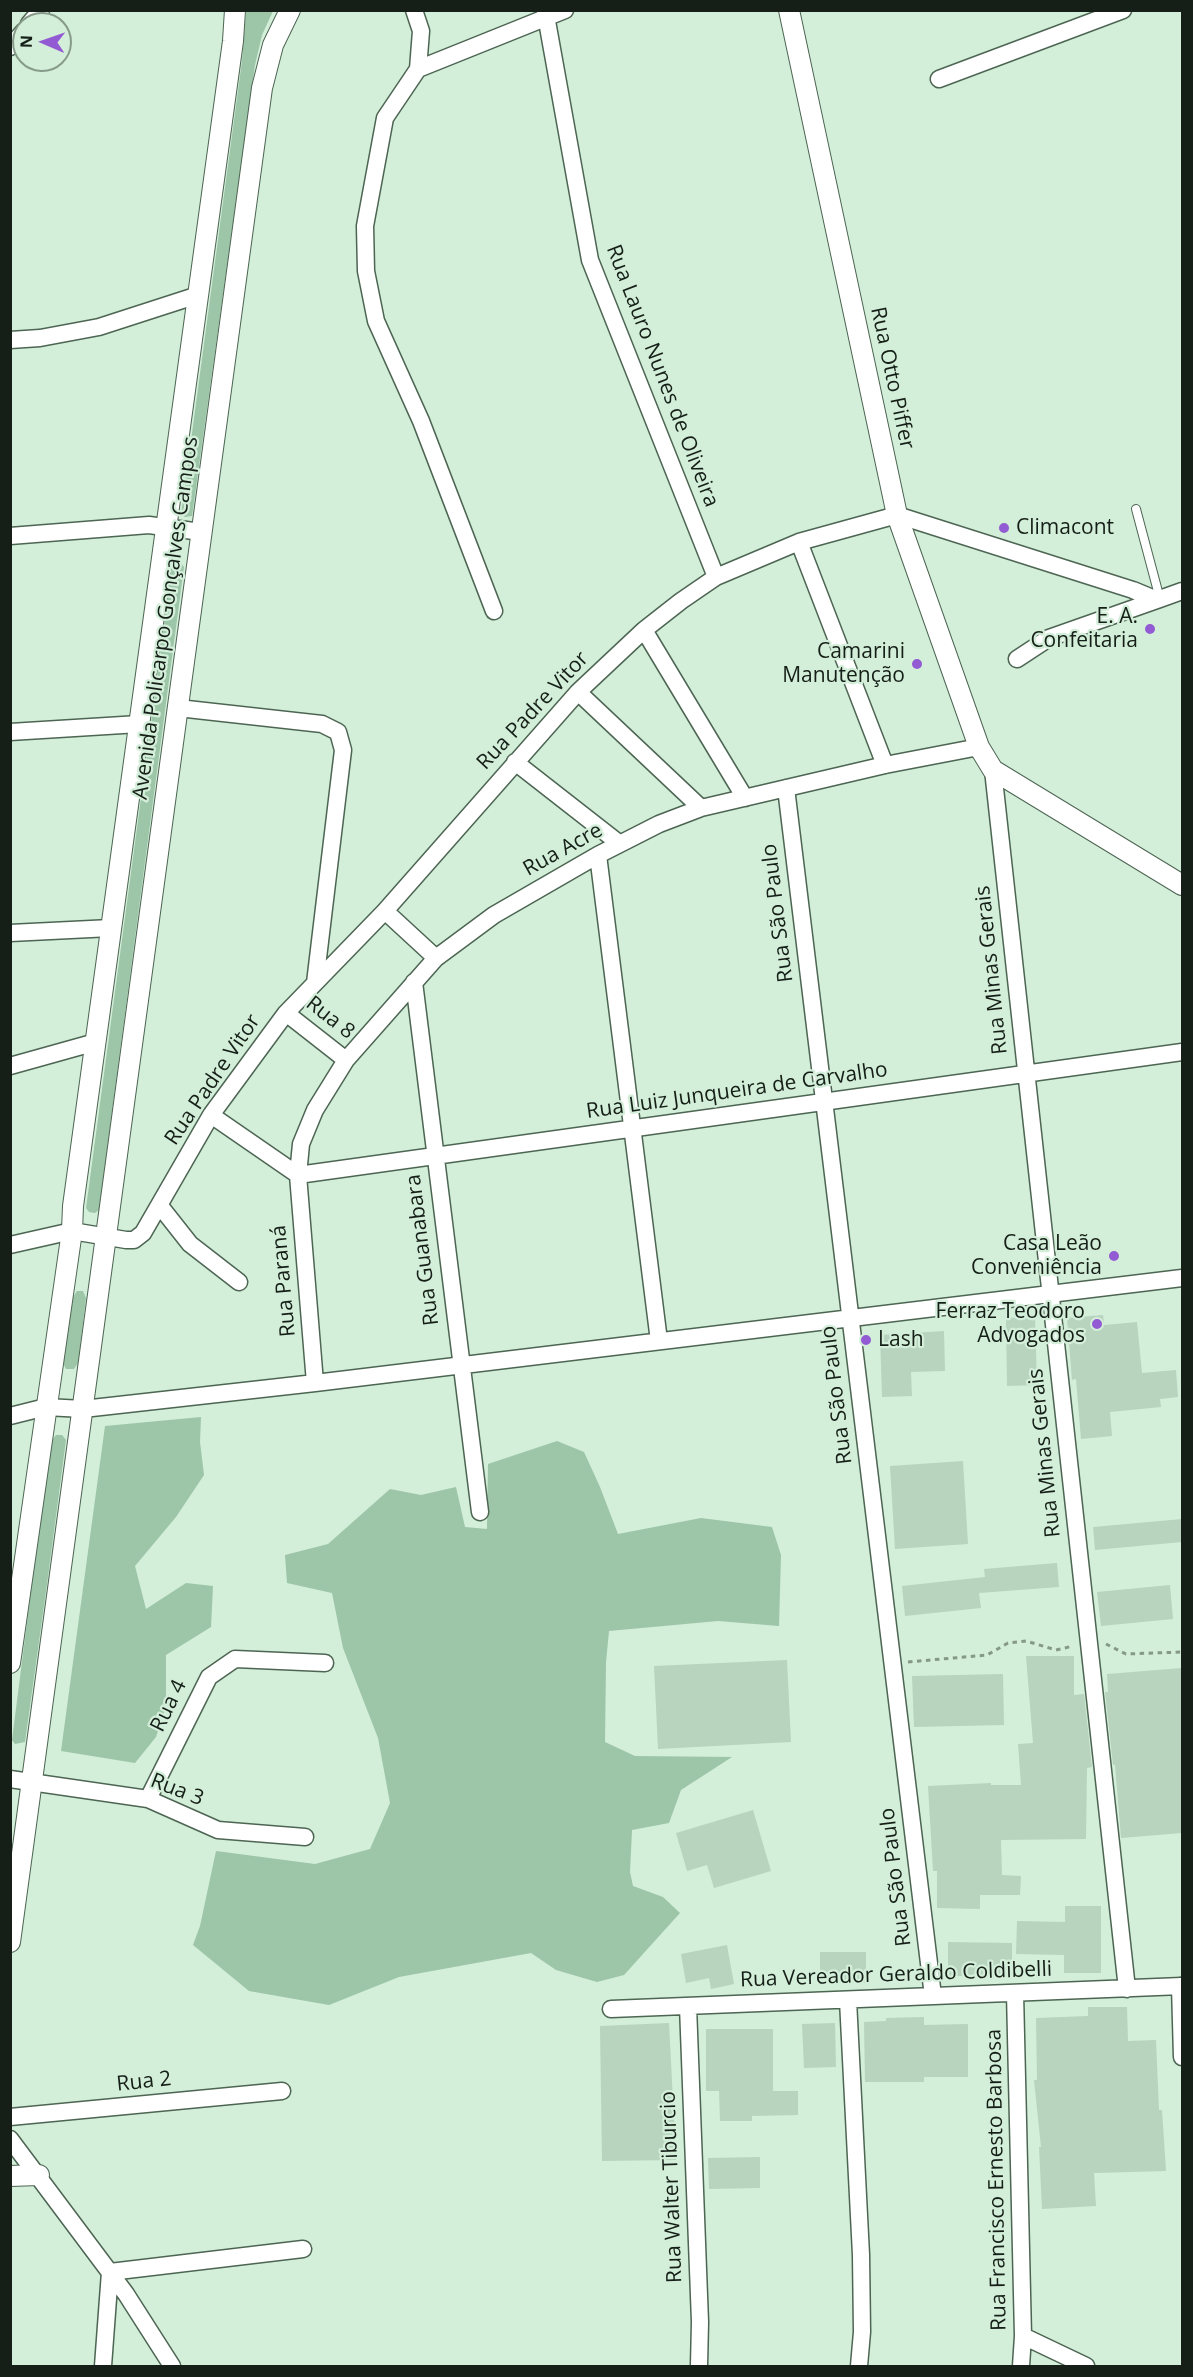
<!DOCTYPE html>
<meta charset="utf-8">
<style>
body{margin:0}
#map{position:relative;width:1193px;height:2377px;overflow:hidden;background:#d3eed9;font-family:"Open Sans",sans-serif}
canvas{display:block}
.frame{position:absolute;inset:0;border:12px solid #151f17;pointer-events:none}
.north{position:absolute;left:12px;top:12px;width:60px;height:60px;box-sizing:border-box;background:#d3eed9;border:2px solid #879b8b;border-radius:50%;rotate:272deg;font-size:16px;font-weight:700;line-height:24px;text-align:center;color:#151f17}
.north::after{content:'';display:block;margin:auto;width:21px;height:27px;background:#935bd3;clip-path:polygon(50% 0,100% 100%,50% 72%,0 100%)}
</style>
<div id="map">
<canvas width="1193" height="2377"></canvas>
<div class="frame"></div>
<div class="north">N</div>
</div>
<script>
const context = document.querySelector('canvas').getContext('2d');
context.lineJoin = 'round';
function paint(path, color) { context.fillStyle = color; context.fill(path, 'evenodd'); }
const shape = rows => new Path2D(rows.map(r => 'M' + r).join(''));
function stroke(path, color, width, dash) { context.strokeStyle = color; context.lineWidth = width; context.lineCap = dash ? 'butt' : 'round'; context.setLineDash(dash || []); context.stroke(path); }
function write(font, color, halo, rows, align = 'center') {
  context.font = font + ' "Open Sans",sans-serif'; context.lineWidth = 4.5; context.setLineDash([]); context.textBaseline = 'middle'; context.strokeStyle = halo; context.fillStyle = color; for (const [text, x, y, turn = 0] of rows) {
    context.save(); context.translate(x, y); context.rotate((+turn || 0) * Math.PI / 180); context.textAlign = isNaN(turn) ? turn : align; if (halo) context.strokeText(text, 0, 0); context.fillText(text, 0, 0); context.restore();
  }
}
paint(shape([
 [246,11,273,11,262,35,255,65,192,516,185,517,181,515,242,61],
 [174,563,181,563,184,567,99,1210,95,1213,89,1212,86,1208,172,567],
 [77,1291,83,1291,86,1298,78,1363,74,1369,66,1369,63,1363,71,1300],
 [201,1417,200,1442,204,1475,176,1517,135,1566,146,1609,186,1583,213,1586,211,1627,166,1655,166,1706,156,1737,135,1763,61,1751,105,1426],
 [56,1435,62,1435,66,1440,47,1584,25,1742,15,1744,12,1740,32,1583,52,1440],
 [557,1441,584,1452,600,1487,618,1534,701,1518,772,1527,781,1555,779,1626,718,1621,609,1631,606,1662,605,1742,635,1756,732,1757,681,1790,669,1823,632,1830,630,1872,633,1886,663,1897,680,1913,624,1975,597,1982,556,1970,531,1953,399,1977,329,2005,249,1991,193,1945,200,1926,216,1851,315,1864,370,1849,390,1803,378,1738,343,1648,332,1593,287,1583,285,1555,328,1544,390,1489,421,1495,456,1487,465,1527,487,1529,488,1464]
]), '#9dc5a7');
paint(shape([
 [1103,1315,1104,1325,1137,1322,1142,1373,1176,1370,1178,1397,1160,1399,1161,1407,1110,1412,1112,1436,1081,1439,1076,1379,1072,1380,1067,1318],
 [1035,1317,1037,1385,1007,1386,1006,1318],
 [944,1331,945,1371,911,1372,912,1396,882,1397,880,1335],
 [963,1461,968,1544,895,1549,890,1466],
 [1182,1519,1182,1542,1095,1550,1093,1527],
 [1057,1563,1059,1587,979,1593,981,1608,905,1616,902,1586,985,1577,984,1569],
 [1170,1585,1173,1619,1101,1626,1097,1592],
 [1026,1656,1074,1656,1074,1695,1084,1694,1092,1767,1087,1768,1086,1839,1001,1840,1002,1875,1021,1876,1020,1895,980,1895,980,1909,937,1908,937,1871,933,1871,928,1786,991,1783,991,1785,1021,1785,1018,1744,1033,1743],
 [787,1660,791,1742,658,1749,654,1666],
 [1182,1668,1182,1833,1121,1838,1115,1765,1113,1765,1105,1692,1108,1692,1107,1674],
 [1003,1674,1004,1725,914,1727,912,1676],
 [753,1810,771,1871,714,1888,707,1865,687,1871,676,1833],
 [1065,1906,1101,1906,1101,1973,1064,1973,1064,1955,1016,1954,1017,1921,1065,1922],
 [948,1942,1012,1943,1012,1976,948,1976],
 [727,1945,734,1984,711,1989,709,1978,686,1983,681,1954],
 [820,1952,866,1952,866,1983,820,1983],
 [1088,2007,1127,2007,1128,2041,1156,2040,1159,2110,1162,2110,1166,2171,1094,2173,1096,2206,1042,2209,1039,2147,1041,2147,1034,2080,1037,2080,1036,2018,1088,2016],
 [924,2017,924,2025,968,2024,968,2077,924,2077,924,2082,865,2082,864,2022,886,2021,886,2018],
 [669,2023,676,2160,602,2161,600,2026],
 [835,2023,836,2067,804,2068,802,2024],
 [706,2029,773,2029,773,2091,798,2091,798,2115,752,2116,752,2121,720,2121,719,2091,706,2091],
 [760,2157,760,2188,709,2189,708,2158]
]), '#b8d3be');
const service = shape([
 [1136,509,1160,599]
]);
const minor = shape([
 [414,10,421,31,418,69],
 [545,10,590,260,716,577],
 [29,24,41,10],
 [10,47,24,31],
 [939,79,1123,10],
 [10,340,40,338,99,327,198,295],
 [10,536,149,525,201,532],
 [799,542,885,765],
 [494,611,421,421,376,321,366,271,365,226,385,118,418,69,565,10],
 [644,630,745,798],
 [1017,659,1049,638,1157,600],
 [578,692,701,808],
 [178,708,322,724,338,732,343,750,315,983],
 [10,732,139,724],
 [515,762,620,844],
 [993,770,1127,1989],
 [786,788,933,1996],
 [598,855,659,1341],
 [385,911,436,958],
 [10,933,111,928],
 [414,982,480,1512],
 [286,1013,346,1060],
 [10,1066,96,1042],
 [211,1115,298,1175],
 [298,1175,1182,1052],
 [160,1206,190,1244,239,1282],
 [10,1245,72,1231,126,1240,134,1240,143,1233,211,1115,286,1013,385,911,578,692,644,630,681,601,716,577,799,542,897,515,1133,590,1157,600,1182,591],
 [315,1383,298,1175,301,1144,315,1110,346,1060,436,958,494,915,598,855,659,824,701,808,885,765,979,747],
 [10,1416,46,1407,83,1409,315,1383,1182,1278],
 [10,1779,148,1799,218,1830,305,1837],
 [148,1799,209,1677,235,1659,325,1663],
 [1180,1986,1182,2057],
 [1015,1993,1023,2336,1021,2366],
 [848,2000,861,2255,862,2332,859,2366],
 [688,2006,700,2322,699,2366],
 [611,2009,1182,1986],
 [10,2117,282,2091],
 [10,2139,126,2294,172,2366],
 [110,2272,303,2249],
 [1023,2336,1086,2366],
 [103,2366,110,2272]
]);
const tertiary = shape([
 [789,10,897,515,979,747,993,770,1182,885],
 [10,1663,72,1231,73,1206,233,41,235,10],
 [10,1942,262,88,273,45,290,10],
 [10,2176,39,2175]
]);
stroke(service, '#4d6553', 10);
stroke(minor, '#4d6553', 19);
stroke(tertiary, '#4d6553', 22);
stroke(shape([
 [1106,1644,1126,1654,1182,1652],
 [908,1662,987,1655,1008,1643,1026,1641,1056,1650,1073,1646]
]), '#859989', 3, [4.5, 4.5]);
stroke(service, '#fff', 8);
stroke(minor, '#fff', 16);
stroke(tertiary, '#fff', 20);
for (const [x, y, r, color] of [
 [1004,528,6,"#935bd3"],
 [1150,629,6,"#935bd3"],
 [917,664,6,"#935bd3"],
 [1114,1256,6,"#935bd3"],
 [1097,1324,6,"#935bd3"],
 [866,1340,6,"#935bd3"]
]) { const dot = new Path2D(); dot.arc(x, y, r, 0, 2 * Math.PI); context.fillStyle = color; context.fill(dot); stroke(dot, '#d3eed9', 2); }
write('21px', '#151f17', '#d3eed9', [
 ["Rua Lauro Nunes de Oliveira",662,376,69],
 ["Rua Otto Piffer",892,378,78],
 ["Avenida Policarpo Gonçalves Campos",166,618,-82],
 ["Rua Padre Vitor",533,711,-47],
 ["Rua Acre",563,850,-29],
 ["Rua São Paulo",778,913,-97],
 ["Rua Minas Gerais",992,970,-96],
 ["Rua 8",330,1018,38],
 ["Rua Padre Vitor",213,1080,-56],
 ["Rua Luiz Junqueira de Carvalho",737,1091,-8],
 ["Rua Guanabara",423,1250,-97],
 ["Rua Paraná",284,1281,-95],
 ["Rua São Paulo",837,1395,-97],
 ["Rua Minas Gerais",1045,1453,-96],
 ["Rua 4",169,1706,-64],
 ["Rua 3",177,1790,21],
 ["Rua São Paulo",896,1877,-97],
 ["Rua Vereador Geraldo Coldibelli",896,1975,-2],
 ["Rua 2",144,2082,-6],
 ["Rua Francisco Ernesto Barbosa",997,2180,-91],
 ["Rua Walter Tiburcio",672,2187,-92]
]);
write('21px', '#151f17', '#d3eed9', [
 ["Climacont",1016,528,"left"],
 ["E. A.",1138,617],
 ["Confeitaria",1138,641],
 ["Camarini",905,652],
 ["Manutenção",905,676],
 ["Casa Leão",1102,1244],
 ["Conveniência",1102,1268],
 ["Ferraz Teodoro",1085,1312],
 ["Advogados",1085,1336],
 ["Lash",878,1340,"left"]
], 'right');
</script>
